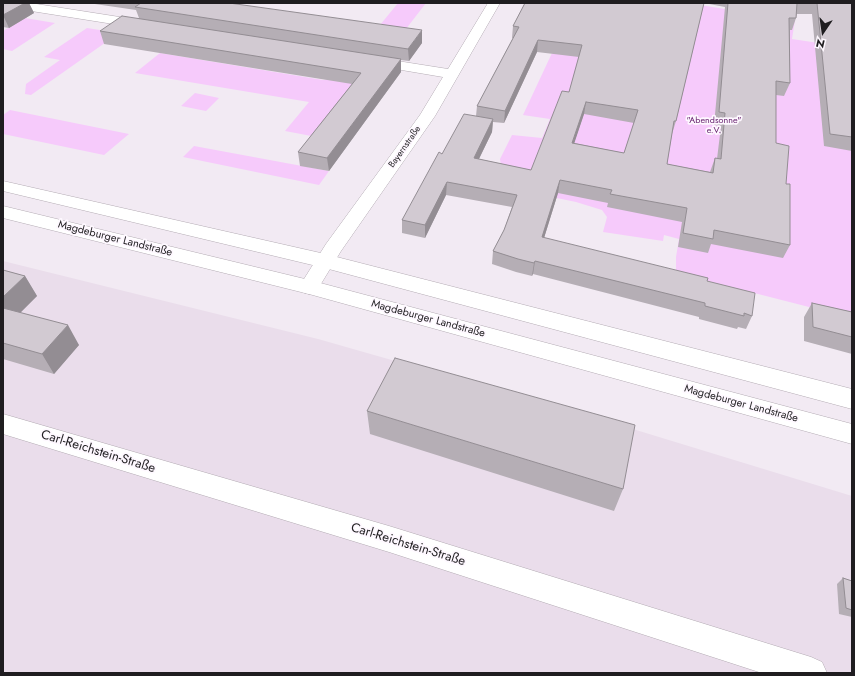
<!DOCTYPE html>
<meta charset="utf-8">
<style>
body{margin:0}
#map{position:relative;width:855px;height:676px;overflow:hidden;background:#f2eaf3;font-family:Jost,sans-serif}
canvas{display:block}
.frame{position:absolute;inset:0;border:4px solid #1f1d20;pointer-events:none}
.north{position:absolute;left:803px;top:12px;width:40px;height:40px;-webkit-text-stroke:3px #fef8ff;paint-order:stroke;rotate:193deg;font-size:11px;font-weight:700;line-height:16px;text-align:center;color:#1f1d20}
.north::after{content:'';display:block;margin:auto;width:14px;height:18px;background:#1f1d20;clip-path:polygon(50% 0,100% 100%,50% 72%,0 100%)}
</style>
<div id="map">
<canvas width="855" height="676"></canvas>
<div class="frame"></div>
<div class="north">N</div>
</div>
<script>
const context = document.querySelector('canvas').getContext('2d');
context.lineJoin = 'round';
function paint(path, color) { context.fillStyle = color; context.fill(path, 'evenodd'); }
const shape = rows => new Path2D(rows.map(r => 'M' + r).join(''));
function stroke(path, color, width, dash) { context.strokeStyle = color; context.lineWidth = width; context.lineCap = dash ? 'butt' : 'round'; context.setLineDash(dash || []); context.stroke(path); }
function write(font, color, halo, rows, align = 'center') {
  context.font = font + ' Jost,sans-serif'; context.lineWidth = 3.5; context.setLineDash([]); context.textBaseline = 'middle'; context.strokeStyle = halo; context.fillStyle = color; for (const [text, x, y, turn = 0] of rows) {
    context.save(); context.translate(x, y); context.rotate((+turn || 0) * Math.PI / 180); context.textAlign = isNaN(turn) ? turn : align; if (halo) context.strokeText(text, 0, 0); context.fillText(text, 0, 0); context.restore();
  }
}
paint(shape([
 [3,261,318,339,623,426,852,496,852,673,3,673]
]), '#eaddeb');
paint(shape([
 [398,3,426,3,389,51,362,47],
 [687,3,795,20,792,39,852,48,852,318,676,273,676,257,679,239,664,235,663,241,603,232,607,217,602,210,576,202,504,187,500,159,512,135,542,138,550,119,523,115,559,38],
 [25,18,55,23,12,51,3,49,3,31],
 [87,28,119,33,31,95,25,94,26,84,60,60,44,57],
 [160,53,323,80,372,73,322,138,285,131,309,102,135,73],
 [195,93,219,98,206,111,181,106],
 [10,110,129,134,104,155,3,134,3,115],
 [194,146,329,171,319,185,183,157]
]), '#f6cafb');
const minor = shape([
 [3,3,30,3,145,21,151,25,145,29,6,7,3,6,3,3],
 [488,3,500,3,435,116,341,251,316,292,309,294,302,292,299,287,326,244,420,115,443,77,372,65,367,64,365,61,367,58,372,57,448,69,488,3],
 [3,414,389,526,811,657,822,662,827,673,762,673,389,552,3,434,3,414]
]);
const primary = shape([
 [3,181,325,254,852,389,852,409,325,268,3,191,3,181],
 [3,206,309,280,852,424,852,444,309,294,3,218,3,206]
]);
stroke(minor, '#b4acb4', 1);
stroke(primary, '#b4acb4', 1);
paint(minor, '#fff');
paint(primary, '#fff');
paint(shape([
 [3,3,29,3,34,13,9,28,3,27],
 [39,3,50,3,48,4],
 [88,3,229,3,422,43,409,61,401,60,401,72,329,171,300,166,298,152,352,84,104,44,100,31,139,18,136,10],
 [525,3,852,3,852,151,824,146,812,14,797,14,796,18,792,30,790,30,790,83,784,96,776,95,776,143,786,184,790,245,783,258,711,244,708,253,678,247,682,222,607,207,608,203,558,193,544,238,707,281,752,316,746,329,738,327,737,329,699,319,699,317,533,274,532,276,516,272,492,264,493,251,504,230,512,207,446,195,425,238,402,233,402,220,442,154,476,116,477,106,513,38,512,38,513,26],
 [704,3,725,7,714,125,721,126,717,159,715,158,710,172,667,164,672,134,676,121],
 [537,52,579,57,569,92,531,170,479,159,492,132,493,122,504,123],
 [584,114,634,123,624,153,574,143],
 [3,270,25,276,37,296,20,313,79,345,54,374,3,359],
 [812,303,852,312,852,354,804,341,804,317],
 [367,411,623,489,614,511,370,434],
 [843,578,852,581,852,617,839,614,837,584]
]), '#b5aeb5');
paint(shape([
 [25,3,29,3,34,13,9,28,3,15],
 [422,30,422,43,409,61,408,49],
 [538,40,537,52,504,123,505,111],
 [401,59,401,72,329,171,327,158],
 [586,102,584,114,570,156,572,143],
 [493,119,492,132,473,171,474,158],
 [560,180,558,193,540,251,542,237],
 [447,182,446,195,425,238,425,225],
 [535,261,533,274,532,276,534,263],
 [25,276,37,296,7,326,3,319,3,297],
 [68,325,79,345,54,374,42,354]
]), '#938d93');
const building = shape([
 [3,3,25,3,3,15,3,3],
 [141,3,229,3,422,30,408,49,135,7,141,3],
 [525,3,704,3,676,121,674,121,667,164,713,173,715,158,721,159,725,113,719,112,728,3,797,3,796,18,789,18,790,83,776,81,776,143,789,146,786,184,790,184,790,245,714,230,713,239,683,233,687,208,610,194,612,190,560,180,542,237,708,278,707,281,755,293,752,316,744,313,744,316,705,306,705,303,535,261,534,263,518,259,493,251,504,230,517,195,447,182,425,225,402,220,439,152,442,154,464,114,493,119,474,158,531,170,562,91,569,92,582,45,538,40,505,111,477,106,519,27,513,26,525,3],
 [586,102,638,110,624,153,572,143,586,102],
 [817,3,852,3,852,137,830,134,817,3],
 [122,16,401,59,327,158,298,152,361,73,100,31,122,16],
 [3,270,25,276,3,297,3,270],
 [812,303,852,312,852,337,813,327,812,303],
 [3,308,68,325,42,354,3,343,3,308],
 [395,358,635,425,623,489,367,411,395,358],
 [843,578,852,581,852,610,846,608,843,578]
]);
paint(building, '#d2cad2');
stroke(building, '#938d93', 1);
write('9px', '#66216e', '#fef8ff', [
 ["\"Abendsonne\"",714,121],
 ["e.V.",714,131]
]);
write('9px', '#1f1d20', '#fef8ff', [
 ["Bayernstraße",405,147,-55]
]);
write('11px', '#1f1d20', '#fef8ff', [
 ["Magdeburger Landstraße",115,239,14],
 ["Magdeburger Landstraße",428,319,15],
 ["Magdeburger Landstraße",741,404,15]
]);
write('13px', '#1f1d20', '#fef8ff', [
 ["Carl-Reichstein-Straße",98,452,17],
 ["Carl-Reichstein-Straße",408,545,17]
]);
</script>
